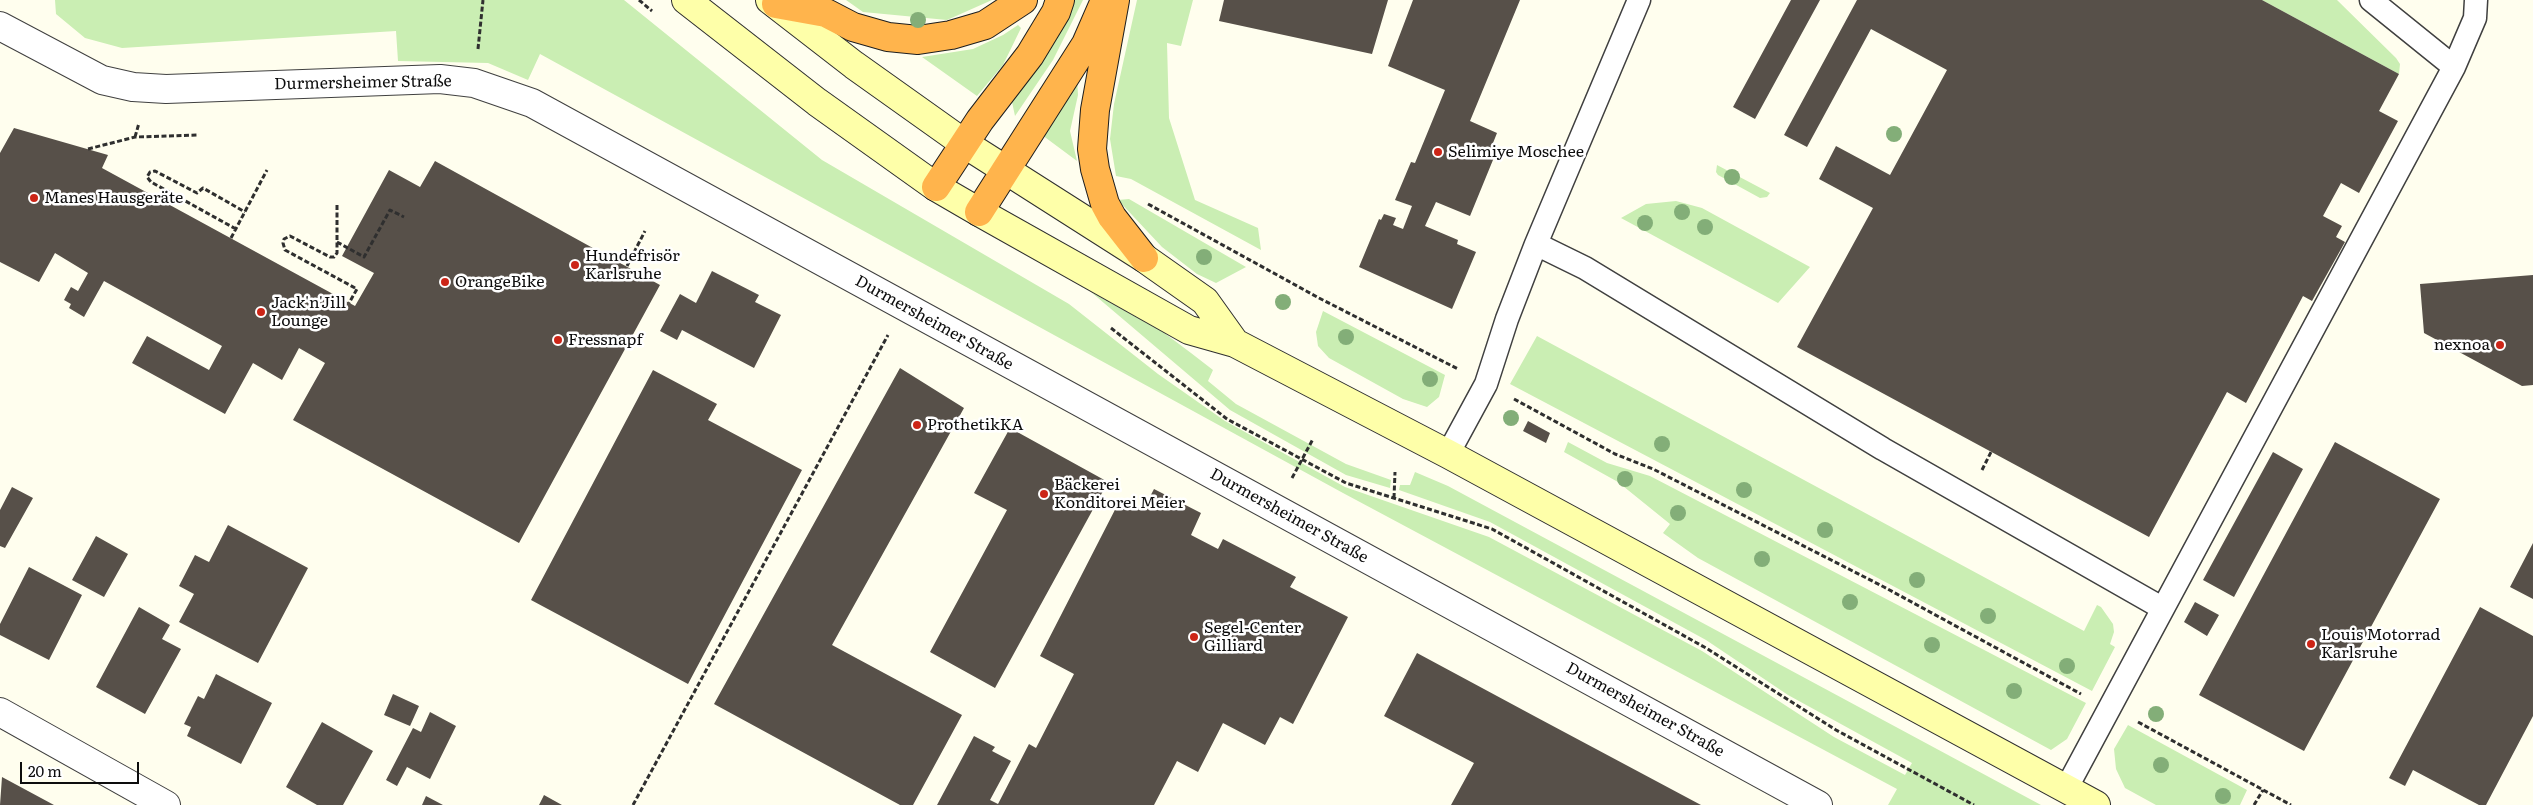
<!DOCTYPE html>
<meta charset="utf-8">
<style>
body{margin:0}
#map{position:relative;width:2533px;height:805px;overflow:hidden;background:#fffeee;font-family:Literata,serif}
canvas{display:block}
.scale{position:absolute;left:20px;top:762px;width:119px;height:22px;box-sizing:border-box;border:2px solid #0d0d0d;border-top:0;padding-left:6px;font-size:15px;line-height:18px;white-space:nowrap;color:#0d0d0d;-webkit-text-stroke:4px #fff;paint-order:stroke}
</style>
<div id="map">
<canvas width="2533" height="805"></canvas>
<div class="scale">20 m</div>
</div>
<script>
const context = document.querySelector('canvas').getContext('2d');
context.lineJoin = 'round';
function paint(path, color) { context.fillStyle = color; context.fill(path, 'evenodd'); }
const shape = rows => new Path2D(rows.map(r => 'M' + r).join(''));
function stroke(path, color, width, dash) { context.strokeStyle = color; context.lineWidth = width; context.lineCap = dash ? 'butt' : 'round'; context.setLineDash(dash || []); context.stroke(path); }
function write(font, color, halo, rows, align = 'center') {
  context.font = font + ' Literata,serif'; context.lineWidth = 5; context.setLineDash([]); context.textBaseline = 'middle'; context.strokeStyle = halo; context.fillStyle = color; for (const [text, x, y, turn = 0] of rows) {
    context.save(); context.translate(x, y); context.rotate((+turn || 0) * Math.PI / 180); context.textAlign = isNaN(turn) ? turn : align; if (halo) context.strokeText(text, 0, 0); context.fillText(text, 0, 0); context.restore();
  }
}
paint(shape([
 [55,0,624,0,822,160,1069,304,1158,374,1225,421,1345,487,1489,537,1702,651,1834,737,1905,775,1912,763,1788,695,1706,640,1490,522,1399,490,1400,485,1410,485,1415,472,1448,486,2041,805,1888,805,1897,789,1343,493,540,54,528,80,488,63,398,61,396,31,122,48,85,38,56,14],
 [846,0,992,0,947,20,863,12],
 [1071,0,1083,0,1053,60,1015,116,1012,102,1050,41],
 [1137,0,1193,0,1181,46,1167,43,1169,118,1195,200,1258,228,1261,250,1131,179,1116,176,1110,139,1114,104],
 [2262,0,2337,0,2396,58,2400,64,2399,74],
 [1018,25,1021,28,1003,65,977,96,922,57,973,49,1003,35],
 [1077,79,1078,95,1070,131,1077,161,1042,135],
 [1717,165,1770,193,1767,197,1760,198,1718,175,1716,172],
 [1129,199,1246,267,1216,283,1197,274,1162,247,1118,200],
 [1676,201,1702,208,1810,267,1778,303,1621,218,1646,204],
 [1091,292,1163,332,1191,353,1213,370,1208,381,1236,404,1346,464,1391,480,1390,488,1346,475,1230,410],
 [1323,311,1445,375,1439,397,1427,407,1403,399,1329,358,1318,346,1316,332],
 [1537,336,2084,631,2097,605,2101,607,2113,624,2114,632,2110,644,2115,647,2092,691,1510,384],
 [1568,442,1607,463,1650,476,2086,703,2067,739,2051,750,1698,558,1663,533,1670,524,1618,482,1564,452],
 [2128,725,2247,790,2240,805,2156,805,2125,788,2116,769,2114,749]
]), '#caeeb3');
paint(shape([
 [1224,0,1388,0,1372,54,1219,21],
 [1413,0,1520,0,1470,121,1497,133,1489,153,1495,155,1470,216,1436,202,1425,226,1458,240,1457,244,1476,252,1452,309,1359,267,1379,219,1381,220,1384,214,1396,218,1393,225,1403,229,1412,206,1395,200,1411,162,1415,163,1445,90,1388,66],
 [1791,0,1820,0,1755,119,1733,107],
 [1857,0,2262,0,2399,74,2379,111,2398,121,2359,193,2341,183,2323,216,2342,226,2336,237,2345,242,2312,301,2303,296,2246,403,2227,392,2149,537,1797,347,1873,208,1819,179,1836,146,1890,175,1947,70,1871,29,1807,147,1784,135],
 [14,128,108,155,102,168,355,306,374,273,342,256,389,170,420,187,435,161,660,285,519,543,293,420,325,363,299,348,282,380,253,363,225,414,132,363,147,336,209,370,222,346,104,281,84,317,69,308,71,304,64,300,71,287,78,291,88,273,55,253,39,282,0,262,0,153],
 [712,271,759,295,755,302,781,315,754,368,682,330,677,340,660,331,680,294,696,303],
 [2533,275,2533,385,2522,386,2424,333,2420,284],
 [900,368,964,408,832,645,962,715,913,805,900,805,714,704],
 [653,370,717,404,708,420,802,470,688,684,531,600],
 [1528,421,1550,433,1546,443,1523,431],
 [1010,428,1108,482,995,688,930,652,1007,510,974,493],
 [2335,442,2440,499,2304,751,2199,695],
 [2273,452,2303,469,2234,597,2203,580],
 [12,487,33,498,5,548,0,546,0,510],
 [1154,489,1201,513,1191,535,1218,549,1223,539,1296,577,1290,587,1348,617,1293,724,1280,717,1265,745,1223,723,1198,772,1177,761,1154,805,937,805,974,736,995,747,992,751,1011,761,990,800,998,804,1029,744,1036,748,1074,674,1040,656,1121,498,1143,510],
 [228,525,308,568,258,663,179,622,194,594,179,586,195,555,209,562],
 [96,536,128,554,104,597,72,580],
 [2533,543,2533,599,2510,587],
 [29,567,82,595,49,660,0,635,0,624],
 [2195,602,2219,615,2207,636,2184,622],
 [139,607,170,625,162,639,181,649,145,714,96,687],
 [2480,607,2533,636,2533,716,2486,805,2479,805,2413,770,2405,786,2389,778],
 [1417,653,1536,717,1701,805,1451,805,1474,763,1384,716],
 [216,674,272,703,241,764,187,736,191,727,184,724,198,696,204,699],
 [393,694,419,706,410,726,384,715],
 [430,712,456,726,430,779,407,767,397,786,386,780,413,728,421,732],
 [322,722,373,751,343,805,317,805,286,787],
 [2,777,54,805,0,805],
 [544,795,562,805,539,805],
 [426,796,443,805,422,805]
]), '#575049');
const lane = shape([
 [2371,0,2454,67],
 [1536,244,1585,268,1883,449,2162,608],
 [1448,454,1486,384,1507,319,1536,244,1639,0],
 [2066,789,2454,67,2475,18,2476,0]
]);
const street = shape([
 [0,26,102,80,133,87,166,89,440,79,474,83,532,103,1818,805],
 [0,712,166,805]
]);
const secondary = shape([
 [686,0,817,102,936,187,979,212,1189,330,1235,343,1448,454,2096,805],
 [770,0,854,65,965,144,1144,258,1205,301,1235,343]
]);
const highway = shape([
 [1115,0,1095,110,1092,149,1095,169,1105,204,1112,217,1144,258],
 [776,4,826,13,853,27,888,37,918,40,951,35,985,25,1023,0],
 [936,187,980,120,1030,55,1056,12,1060,0],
 [979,212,1086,44,1103,5]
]);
stroke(lane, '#404040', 25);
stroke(street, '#404040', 30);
stroke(secondary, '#2f2f2f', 30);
stroke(highway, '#1e1e1e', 30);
stroke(shape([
 [639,0,652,11],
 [478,49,483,0],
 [135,137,139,123],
 [88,149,135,137,199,135],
 [1148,204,1319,298,1458,369],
 [337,205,337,253,334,257,330,257,290,236,284,239,283,243,285,250,357,289,349,303],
 [236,229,151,182,147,177,150,172,155,171,197,193,203,188,245,212],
 [231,238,267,170],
 [337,242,364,257,390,210,404,217],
 [627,266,645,231],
 [1111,328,1227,419,1346,483,1492,529,1706,648,1836,730,1974,805],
 [1514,399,1615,454,1653,469,1884,587,2081,694],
 [1982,470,1991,452],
 [1292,478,1313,439],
 [1394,498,1395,472],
 [2138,722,2291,805],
 [633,805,888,335],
 [2254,805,2263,790]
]), '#2f2f2f', 3, [5, 2.5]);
stroke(lane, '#fff', 22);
stroke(street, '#fff', 28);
stroke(secondary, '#feffa9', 28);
stroke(highway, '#ffb44c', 28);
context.fillStyle = '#83ae78';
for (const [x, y] of [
 [918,20],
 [1894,134],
 [1732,177],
 [1682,212],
 [1645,223],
 [1705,227],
 [1204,257],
 [1283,302],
 [1346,337],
 [1430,379],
 [1511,418],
 [1662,444],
 [1625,479],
 [1744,490],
 [1678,513],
 [1825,530],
 [1762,559],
 [1917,580],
 [1850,602],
 [1988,616],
 [1932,645],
 [2067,666],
 [2014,691],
 [2156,714],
 [2161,765],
 [2223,796]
]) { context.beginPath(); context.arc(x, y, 8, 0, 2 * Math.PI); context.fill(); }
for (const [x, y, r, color] of [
 [1438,152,5,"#cc2517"],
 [34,198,5,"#cc2517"],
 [575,265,5,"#cc2517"],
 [445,282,5,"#cc2517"],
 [261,312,5,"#cc2517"],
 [558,340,5,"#cc2517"],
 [2500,345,5,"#cc2517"],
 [917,425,5,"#cc2517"],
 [1044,494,5,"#cc2517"],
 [1194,637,5,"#cc2517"],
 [2311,644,5,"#cc2517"]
]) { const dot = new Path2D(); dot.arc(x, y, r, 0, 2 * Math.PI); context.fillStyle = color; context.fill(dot); stroke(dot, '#fff', 2); }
write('16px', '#0d0d0d', '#fff', [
 ["Durmersheimer Straße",363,83,-1],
 ["Durmersheimer Straße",934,323,29],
 ["Durmersheimer Straße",1289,516,29],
 ["Durmersheimer Straße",1645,710,29]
]);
write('16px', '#0d0d0d', '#fff', [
 ["Selimiye Moschee",1448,152],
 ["Manes Hausgeräte",44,198],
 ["Hundefrisör",585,256],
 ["Karlsruhe",585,274],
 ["OrangeBike",455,282],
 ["Jack'n'Jill",271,303],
 ["Lounge",271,321],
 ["Fressnapf",568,340],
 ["nexnoa",2490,345,"right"],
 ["ProthetikKA",927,425],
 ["Bäckerei",1054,485],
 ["Konditorei Meier",1054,503],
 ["Segel-Center",1204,628],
 ["Gilliard",1204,646],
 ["Louis Motorrad",2321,635],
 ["Karlsruhe",2321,653]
], 'left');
</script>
